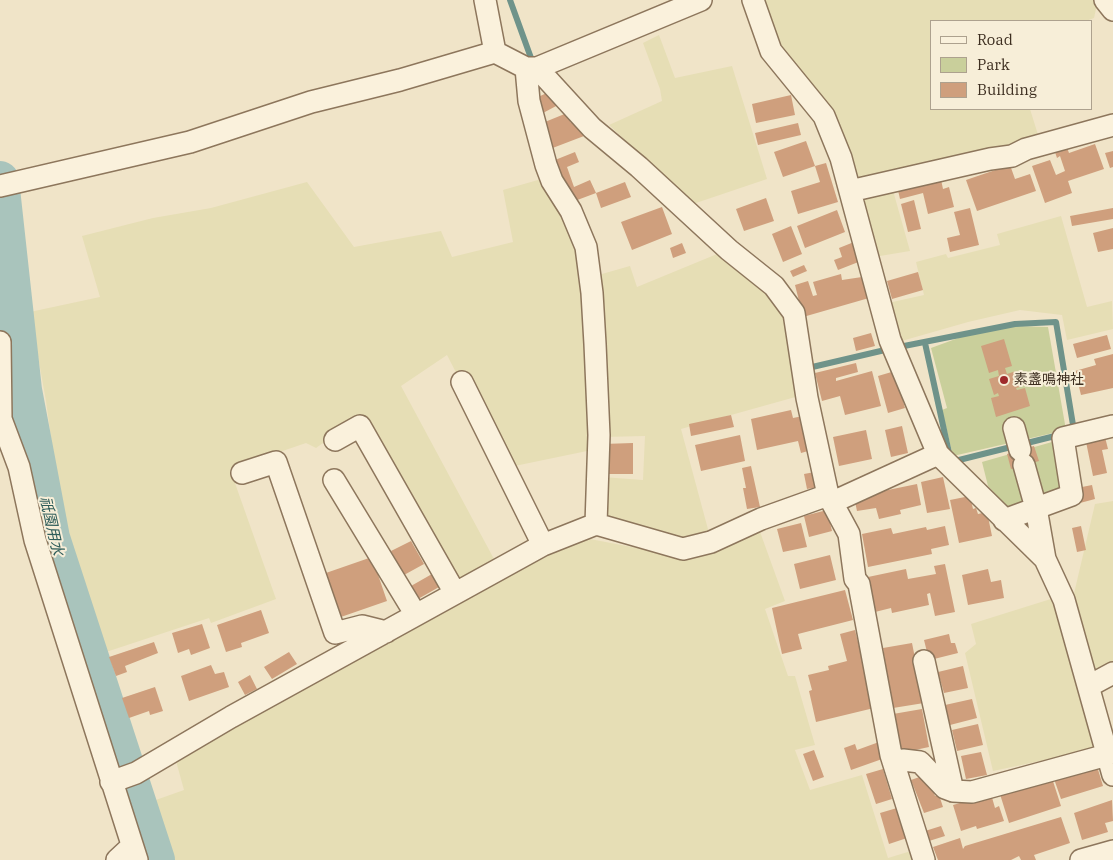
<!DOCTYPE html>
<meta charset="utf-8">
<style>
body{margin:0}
#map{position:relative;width:1113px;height:860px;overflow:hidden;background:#f0e4c8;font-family:"IBM Plex Serif",serif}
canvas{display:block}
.legend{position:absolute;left:930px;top:20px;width:162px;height:90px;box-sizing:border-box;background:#f7eed8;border:1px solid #ada18e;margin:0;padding:6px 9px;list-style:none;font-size:15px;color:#3d2e20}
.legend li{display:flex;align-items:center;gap:10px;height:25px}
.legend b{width:25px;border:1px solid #ada18e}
</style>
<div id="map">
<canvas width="1113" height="860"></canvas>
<ul class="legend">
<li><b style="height:6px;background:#faf1dc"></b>Road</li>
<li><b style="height:14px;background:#c9cf9b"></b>Park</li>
<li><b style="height:14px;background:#cf9f7d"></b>Building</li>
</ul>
</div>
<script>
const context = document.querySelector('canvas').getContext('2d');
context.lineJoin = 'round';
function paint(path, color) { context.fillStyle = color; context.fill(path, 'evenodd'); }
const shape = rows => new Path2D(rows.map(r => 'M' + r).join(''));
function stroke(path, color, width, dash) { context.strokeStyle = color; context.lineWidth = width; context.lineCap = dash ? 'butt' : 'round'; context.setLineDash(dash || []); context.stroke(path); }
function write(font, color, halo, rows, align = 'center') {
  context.font = font + ' "IBM Plex Serif","Noto Sans JP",serif'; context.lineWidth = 4; context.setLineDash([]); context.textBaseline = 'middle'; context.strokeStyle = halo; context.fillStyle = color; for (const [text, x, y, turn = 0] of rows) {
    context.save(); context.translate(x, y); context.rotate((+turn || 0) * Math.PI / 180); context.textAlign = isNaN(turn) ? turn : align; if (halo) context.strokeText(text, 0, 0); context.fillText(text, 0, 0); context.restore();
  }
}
paint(shape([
 [759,0,1094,0,1097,4,1094,18,1086,21,932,21,932,109,1030,109,1039,138,1005,149,854,180,777,48],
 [659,35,675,78,732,66,767,179,693,204,609,125,662,101,660,89,643,43],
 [545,178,595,276,630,266,637,287,722,252,773,295,789,324,799,396,681,429,709,533,672,539,604,517,602,477,643,480,645,436,603,437,587,451,505,468,447,355,401,386,494,559,456,580,361,416,316,448,306,443,230,469,276,599,211,623,209,618,103,653,63,527,46,401,30,312,100,297,82,236,153,218,211,208,307,182,354,247,441,231,452,257,513,242,503,190],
 [892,187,910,251,874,257,859,196],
 [1061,216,1087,307,1112,301,1113,329,1067,340,1062,315,1020,310,968,322,898,342,888,303,924,295,916,262,946,254,948,258,1000,245,997,234],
 [1113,501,1113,667,1093,675,1072,602,1095,504],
 [759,529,785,601,765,609,788,676,795,676,815,745,795,750,810,790,862,775,888,858,911,851,914,860,174,860,153,801,184,790,176,761,423,618,570,545,590,539,663,553],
 [1054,598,1097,749,993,771,965,653,976,644,971,624]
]), '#e6deb5');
paint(shape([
 [1016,326,1048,327,1066,430,953,456,942,410,947,408,931,348,961,337],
 [1059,440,1069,491,1012,512,988,486,982,462]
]), '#c9cf9b');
stroke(shape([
 [510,0,531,58],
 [925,343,951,462,1059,435],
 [899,347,1015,324,1056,322,1074,431],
 [808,368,885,350],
 [10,426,23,390]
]), '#6f938a', 6);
stroke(shape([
 [0,180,23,390,51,538,156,860]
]), '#a9c4bc', 38);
paint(shape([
 [551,91,558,105,543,113,536,98],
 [791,95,795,115,756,123,752,104],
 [567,113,571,123,577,120,584,136,550,149,540,124],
 [798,123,801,135,758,145,755,133],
 [806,141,815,166,783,177,774,152],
 [1065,142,1069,153,1095,144,1104,169,1068,181,1072,193,1045,203,1032,166,1050,160,1056,175,1065,171,1060,156,1057,158,1053,146],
 [1113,151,1113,167,1110,168,1105,153],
 [575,152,579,162,567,167,574,187,590,180,596,193,572,202,562,191,555,160],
 [826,163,838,202,798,214,791,191,820,182,815,166],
 [1010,165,1015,179,1030,174,1036,191,977,211,966,180],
 [940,175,943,189,949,187,954,207,928,214,923,193,900,199,897,186],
 [625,182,631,197,601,208,596,193],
 [766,198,774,221,744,231,736,209],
 [914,200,921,229,908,232,901,204],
 [662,207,672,234,632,250,621,222],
 [970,208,979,245,950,252,947,238,960,235,954,212],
 [1113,208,1113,219,1072,226,1070,216],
 [837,210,845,232,805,248,797,226],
 [791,226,802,254,783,262,772,234],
 [1113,228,1113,249,1098,252,1093,233],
 [854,242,861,261,838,270,834,260,842,257,839,248],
 [682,243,686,253,673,258,670,248],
 [804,265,807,271,793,277,790,271],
 [918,272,923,290,892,299,887,281],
 [841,274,842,280,862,277,869,298,803,317,795,285,808,281,813,296,817,295,813,282],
 [871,333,875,346,856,351,853,338],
 [1107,335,1111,349,1077,358,1073,344],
 [1004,339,1012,366,1005,368,1007,374,1016,371,1020,387,1016,388,1017,390,1025,388,1030,406,996,417,991,398,999,396,998,393,994,395,989,379,999,376,998,370,989,373,981,346],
 [1113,354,1113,388,1081,395,1075,371,1096,365,1094,359],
 [856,363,858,372,836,378,836,381,872,371,881,406,845,415,840,396,822,401,815,373],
 [895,371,905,408,888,413,878,376],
 [791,410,793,418,808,415,815,449,801,453,798,441,757,450,751,419],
 [731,415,734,427,691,436,689,424],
 [902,426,908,453,891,457,885,430],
 [866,430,872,459,839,466,833,437],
 [1104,433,1108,449,1102,450,1107,473,1093,476,1085,437],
 [740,435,745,461,701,471,695,445],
 [633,443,633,474,604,474,603,444],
 [1034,446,1039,461,1011,469,1007,454],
 [751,466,760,507,747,509,743,488,746,488,742,468],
 [820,471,823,486,807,489,804,474],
 [943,477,950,509,927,513,921,482],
 [917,484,921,505,900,510,901,514,879,519,876,508,857,511,854,497],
 [1092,485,1095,499,1080,503,1077,488],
 [970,496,973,509,976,508,978,514,987,512,992,536,959,543,950,500],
 [827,510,832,531,809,537,804,516],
 [801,523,807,547,783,552,777,529],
 [945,526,949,545,931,549,932,554,868,567,862,534,891,528,893,534,926,527,927,530],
 [1081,526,1086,550,1077,552,1072,528],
 [411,541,424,564,404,575,391,551],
 [830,555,836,580,800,589,794,564],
 [372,557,387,601,338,618,323,574],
 [945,564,955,612,935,616,930,593,927,594,929,605,892,613,891,608,875,612,868,577,906,569,908,579,936,574,934,566],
 [988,569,991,582,1001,580,1004,598,968,605,962,575],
 [432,574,439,587,418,599,411,586],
 [845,590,853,620,798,634,802,649,782,654,772,608],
 [261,610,269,633,241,643,242,647,226,652,217,625],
 [202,624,210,648,191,655,189,649,178,653,172,633],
 [855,630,874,708,816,722,809,691,812,690,808,675,829,670,828,666,847,661,840,634],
 [949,634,951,643,955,643,958,653,934,659,933,655,928,656,924,640],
 [154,642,158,653,125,666,127,672,116,676,109,657],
 [912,643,924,703,893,708,883,648],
 [289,652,297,664,272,679,264,667],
 [211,665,215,674,224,672,229,687,189,701,181,676],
 [963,666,968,688,944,693,938,672],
 [250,675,257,689,245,695,238,682],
 [155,687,163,711,150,715,149,711,129,718,122,698],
 [972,699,977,718,950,725,945,705],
 [922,709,929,747,901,753,893,714],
 [978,724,983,745,957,751,952,730],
 [879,742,885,758,851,770,844,748,855,744,857,750],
 [814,750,824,777,813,781,803,754],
 [981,752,987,775,966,779,961,756],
 [1096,763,1103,786,1061,799,1053,776],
 [883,769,892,799,876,804,866,774],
 [928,774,935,796,939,795,943,807,924,813,911,780],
 [1051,775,1061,806,1009,823,999,791],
 [991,794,995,808,999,806,1004,821,977,829,976,826,961,831,953,805],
 [1112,800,1113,821,1105,823,1108,832,1082,840,1074,813],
 [897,808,907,838,889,844,880,813],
 [1061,817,1070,843,1034,855,1036,860,1021,860,1019,856,1011,860,938,860,933,847,960,838,963,849,965,846],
 [941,826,945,836,929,841,925,831]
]), '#cf9f7d');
const minor = shape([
 [485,0,495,52],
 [753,0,771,51,824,116,841,158,890,340,938,454,1045,559,1064,600,1113,775],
 [1105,0,1113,10],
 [526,68,529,101,546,165,552,181,571,211,586,247,592,293,595,344,599,435,596,524],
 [537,68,592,128,639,167,729,250,774,286,794,313,807,398,828,495,849,534,855,579,859,584,891,755,924,860],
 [0,186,190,142,311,102,400,80,495,52,526,68,537,68,701,0],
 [850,191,990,159,1012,156,1026,149,1113,125],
 [0,342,1,419,19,467,35,540,137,860],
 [462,382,543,545],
 [1014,428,1020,450],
 [335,440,360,426,455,593],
 [1024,465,1036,508,1045,559],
 [242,473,276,462,335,633,362,626,386,632],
 [334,480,416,615],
 [833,502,938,454],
 [1004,520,1072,495,1063,438,1113,426],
 [924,661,953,791],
 [1089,686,1113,673],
 [894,762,903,760,920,762,945,788,953,791,972,792,1107,755],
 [111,782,136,773,231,717,543,545,596,524,683,549,711,542,761,519,828,495],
 [117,860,132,846],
 [1081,860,1113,851]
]);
stroke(minor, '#8d765c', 24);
stroke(minor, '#faf1dc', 21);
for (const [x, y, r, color] of [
 [1004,380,5,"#9e2a2b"]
]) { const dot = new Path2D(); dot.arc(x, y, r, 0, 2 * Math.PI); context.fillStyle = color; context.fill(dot); stroke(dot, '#f7eed8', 2); }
write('14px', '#3d2e20', '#f7eed8', [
 ["素盞鳴神社",1014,380]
], 'left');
write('italic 15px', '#2f5d5a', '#f7eed8', [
 ["祇園用水",51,526,77]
]);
</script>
